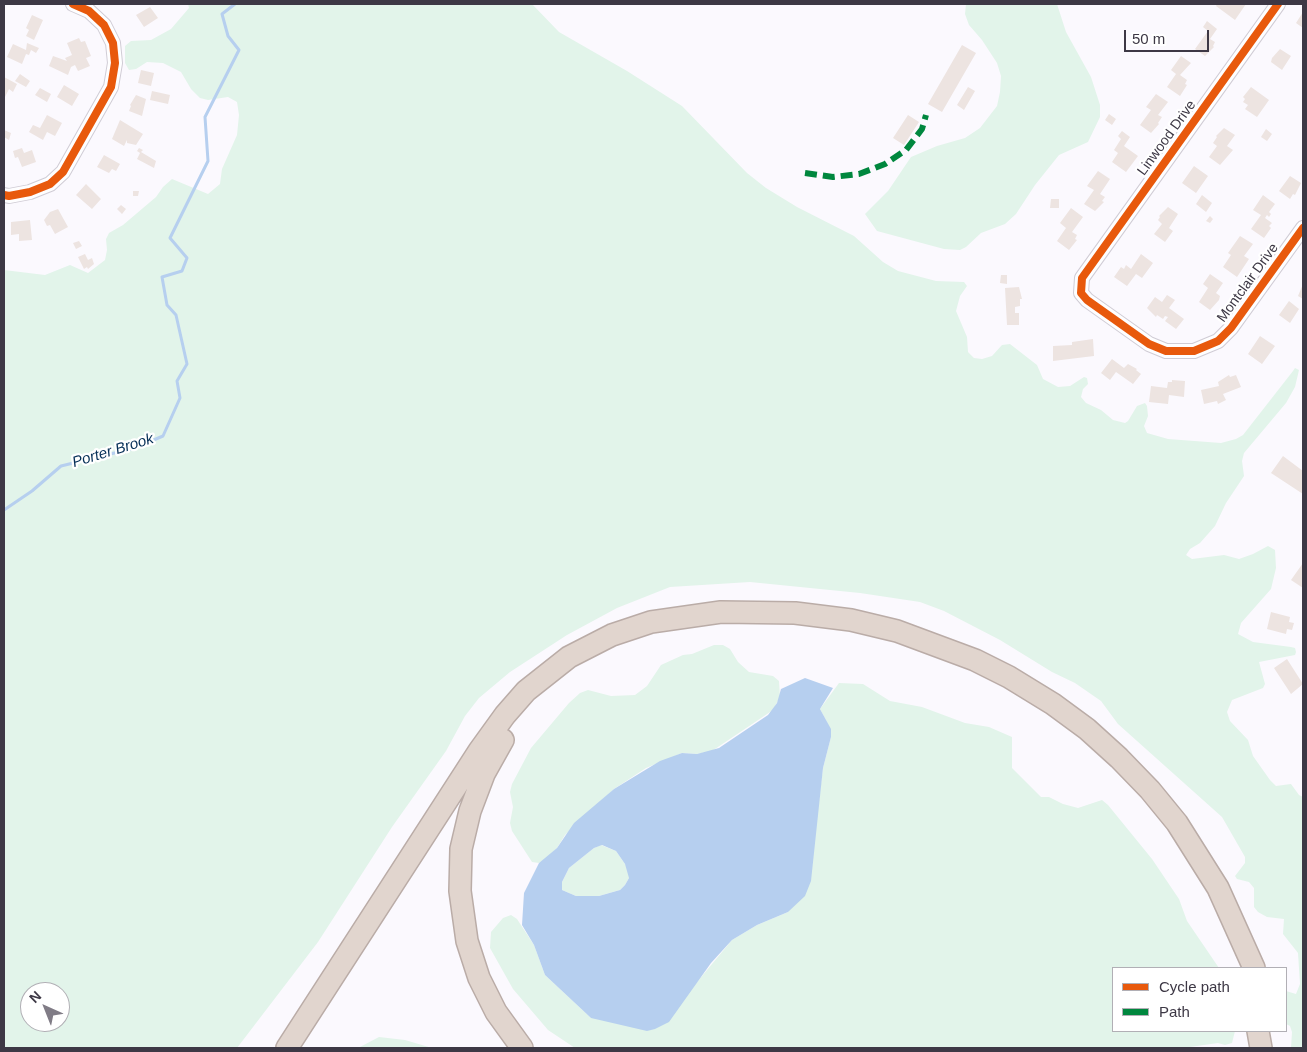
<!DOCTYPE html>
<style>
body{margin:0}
#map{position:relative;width:1307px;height:1052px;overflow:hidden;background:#fbf9fe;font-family:Helvetica,sans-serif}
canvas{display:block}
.frame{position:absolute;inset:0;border:5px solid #3d3845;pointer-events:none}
.legend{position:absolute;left:1112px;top:967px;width:175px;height:65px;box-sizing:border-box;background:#fff;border:1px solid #b1afb5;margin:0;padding:6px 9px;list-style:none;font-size:15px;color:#3d3845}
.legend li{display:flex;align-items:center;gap:10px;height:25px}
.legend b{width:25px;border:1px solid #b1afb5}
.north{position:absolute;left:20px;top:982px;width:50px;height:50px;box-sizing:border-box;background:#fff;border:1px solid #b1afb5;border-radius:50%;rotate:316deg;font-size:14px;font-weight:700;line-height:20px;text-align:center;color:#3d3845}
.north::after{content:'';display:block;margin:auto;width:18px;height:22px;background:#807c86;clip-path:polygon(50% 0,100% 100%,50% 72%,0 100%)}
.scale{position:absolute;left:1124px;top:30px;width:85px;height:22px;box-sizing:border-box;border:2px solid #3d3845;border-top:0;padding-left:6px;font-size:15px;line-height:18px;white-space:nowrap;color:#3d3845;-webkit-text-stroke:4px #fff;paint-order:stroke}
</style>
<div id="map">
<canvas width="1307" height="1052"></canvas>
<div class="frame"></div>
<ul class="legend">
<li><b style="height:6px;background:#e8590c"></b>Cycle path</li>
<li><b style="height:6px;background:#00873e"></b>Path</li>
</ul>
<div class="north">N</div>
<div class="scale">50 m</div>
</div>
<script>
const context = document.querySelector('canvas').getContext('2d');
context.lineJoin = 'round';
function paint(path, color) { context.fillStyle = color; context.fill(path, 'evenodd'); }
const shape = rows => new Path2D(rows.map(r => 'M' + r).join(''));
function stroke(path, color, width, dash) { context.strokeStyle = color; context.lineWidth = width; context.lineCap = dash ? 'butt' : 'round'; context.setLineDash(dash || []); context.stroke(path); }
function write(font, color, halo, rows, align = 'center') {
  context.font = font + ' Helvetica,sans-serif'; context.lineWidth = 4.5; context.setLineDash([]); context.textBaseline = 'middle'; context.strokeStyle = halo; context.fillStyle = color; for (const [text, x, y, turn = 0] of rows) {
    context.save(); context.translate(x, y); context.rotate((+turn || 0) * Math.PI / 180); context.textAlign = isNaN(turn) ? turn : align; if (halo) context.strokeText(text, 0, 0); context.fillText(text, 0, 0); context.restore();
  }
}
paint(shape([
 [188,4,532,4,559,32,627,71,682,106,747,173,766,188,797,207,854,236,883,262,898,271,936,281,964,282,967,286,960,296,956,311,967,337,968,352,974,358,982,359,992,356,1002,345,1010,344,1037,365,1043,379,1058,387,1070,386,1084,377,1087,378,1088,384,1083,389,1081,397,1086,403,1101,410,1113,420,1125,423,1128,421,1137,406,1145,403,1147,406,1148,416,1144,426,1147,433,1168,439,1221,443,1236,439,1243,435,1293,371,1295,368,1299,370,1295,387,1286,403,1244,453,1242,461,1244,476,1226,503,1215,526,1200,543,1190,549,1186,555,1192,559,1224,555,1239,559,1253,554,1268,546,1275,550,1276,568,1271,589,1241,623,1238,634,1253,642,1291,647,1295,648,1296,652,1295,655,1259,662,1265,684,1263,688,1232,700,1227,712,1230,721,1248,740,1253,756,1270,780,1276,786,1291,784,1299,795,1303,797,1303,1048,1291,1048,1292,1032,1290,1026,1286,1024,1286,991,1296,994,1300,984,1298,953,1283,934,1284,919,1267,917,1258,912,1254,907,1254,888,1249,882,1237,879,1235,876,1245,863,1245,857,1222,817,1118,724,1101,701,1075,683,1052,672,1000,640,944,611,920,602,860,593,750,582,670,587,617,608,567,635,510,672,479,698,465,716,446,751,392,827,318,942,237,1048,4,1048,4,270,45,275,70,265,88,273,105,260,107,250,106,239,109,233,123,225,156,197,163,187,172,179,208,194,220,184,222,169,237,135,239,115,237,102,228,97,208,100,200,98,191,89,181,72,163,63,147,62,136,69,129,70,125,63,125,46,131,41,151,40,171,29,189,8],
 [30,992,60,992,60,1022,30,1022],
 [966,4,1057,4,1066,32,1091,77,1100,105,1100,117,1088,142,1059,155,1035,185,1016,214,1005,224,981,233,966,247,960,250,944,249,877,231,865,214,888,191,911,157,937,146,965,138,980,128,997,106,1000,92,1001,76,997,63,982,40,969,25,965,14],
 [714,645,723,645,730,649,738,662,749,672,773,676,779,681,780,697,773,710,712,751,697,754,682,753,646,768,614,789,565,835,557,848,546,859,539,863,532,862,512,831,510,823,513,807,510,792,512,784,531,748,569,703,580,693,588,690,611,696,635,695,647,686,661,665,683,655,692,654],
 [839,683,863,684,890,701,922,707,965,723,989,727,1012,737,1012,768,1041,797,1049,797,1063,804,1078,808,1102,800,1108,805,1152,859,1179,899,1187,921,1219,968,1113,968,1113,1031,1235,1031,1232,1043,1225,1045,1218,1043,1183,1048,575,1048,548,1030,513,989,490,948,491,932,503,918,511,915,517,919,534,945,545,975,591,1018,697,982,732,940,757,925,788,912,814,841,823,768,831,737,827,722,820,709],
 [601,845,616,851,625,864,629,871,629,878,625,885,620,890,599,896,576,896,562,890,562,882,569,868,594,848],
 [379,1037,405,1040,432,1048,358,1048]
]), '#e2f4ea');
paint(shape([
 [805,678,833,688,820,709,831,729,831,737,823,768,811,881,805,896,788,912,757,925,732,940,711,963,669,1022,655,1029,647,1031,591,1018,545,975,534,945,522,925,524,893,539,863,557,848,574,823,614,789,660,761,682,753,697,754,719,748,768,715,777,703,781,689],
 [602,845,616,851,625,864,629,878,625,885,620,890,599,896,576,896,562,890,562,882,569,868,594,848]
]), '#b6cfef');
stroke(shape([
 [4,510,32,491,61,466,135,448,163,436,180,398,177,381,187,364,176,315,167,305,162,277,182,271,187,258,170,238,208,161,205,117,239,50,228,36,222,14,235,4]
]), '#b6cfef', 3);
paint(shape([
 [1217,4,1246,4,1235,20,1216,6],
 [150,7,158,18,144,27,136,15],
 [1303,12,1303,28,1296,23],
 [32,15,43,20,34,40,26,36,29,30,26,28],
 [1207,21,1217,29,1210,39,1215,42,1213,46,1214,47,1205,56,1195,49,1208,31,1203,27],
 [79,38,81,42,85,41,91,56,86,58,90,66,78,71,75,65,71,67,68,75,49,66,53,56,67,61,65,58,72,55,67,43],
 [27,43,39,48,36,53,31,50,29,55,26,54,22,64,7,57,13,44,26,50],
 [962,45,976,53,942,112,928,104],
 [1280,49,1291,56,1282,70,1271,62,1272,58],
 [1181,56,1191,63,1180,75,1187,80,1185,84,1187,85,1180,96,1167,87,1176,74,1171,70],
 [141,70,154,73,151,86,138,83],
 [20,74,30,81,26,87,15,81],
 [4,77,17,84,13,92,9,89,4,99],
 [64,85,79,94,72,106,57,97],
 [968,87,975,91,964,110,957,105],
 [1251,87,1269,100,1257,117,1245,109,1248,105,1243,102,1245,99,1243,97],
 [40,88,51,94,47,102,35,95],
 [152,91,170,95,168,104,150,100],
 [1156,94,1168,102,1158,115,1162,117,1158,123,1159,124,1151,133,1140,125,1151,110,1146,107],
 [136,95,146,99,142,116,129,111,131,106,130,105],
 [1109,114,1116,119,1112,125,1105,120],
 [47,115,62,123,55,136,47,132,43,140,29,132,33,125,40,128],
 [908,115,919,122,904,145,893,138],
 [120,120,143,134,136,145,127,143,127,140,124,146,112,139],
 [1224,128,1235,135,1227,146,1233,150,1220,165,1209,157,1217,146,1213,143,1217,137,1216,136],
 [1266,129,1272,134,1267,141,1261,137],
 [4,130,11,133,9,140,4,137],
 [1122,131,1130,137,1124,146,1138,156,1126,172,1112,162,1118,153,1114,150,1121,139,1118,136],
 [22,148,24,153,32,150,36,162,22,167,18,157,15,158,13,151],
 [139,148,143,150,141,152,156,161,154,168,137,159,140,153,137,151],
 [104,155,120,164,116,171,112,169,109,173,97,167],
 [1194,166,1208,176,1196,193,1182,183],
 [1098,171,1110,179,1100,194,1105,197,1102,201,1104,202,1095,211,1084,204,1094,190,1087,186],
 [1290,176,1301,183,1295,195,1293,194,1290,199,1279,191],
 [86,184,101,199,92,209,76,195],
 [133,191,139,191,138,196,133,196],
 [1202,195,1212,203,1206,212,1196,204],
 [1263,195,1275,204,1269,212,1271,214,1269,217,1267,215,1265,218,1272,223,1269,226,1271,228,1264,238,1251,229,1261,215,1253,210],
 [1051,199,1059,199,1059,208,1050,208],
 [121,205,126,209,122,214,117,209],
 [1168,207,1178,214,1169,228,1173,231,1165,242,1154,234,1162,224,1158,220,1160,217,1159,216],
 [1071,208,1083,217,1072,232,1077,235,1075,239,1077,240,1069,250,1057,241,1066,228,1060,223],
 [58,209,68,227,55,234,50,225,47,226,44,220,50,212],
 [1210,216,1213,219,1210,223,1206,221],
 [30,220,32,240,19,241,19,234,11,235,11,222],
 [1240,236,1253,244,1244,256,1249,259,1237,277,1223,267,1231,255,1228,253],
 [79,241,82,246,76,249,73,243],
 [85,254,88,260,92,258,94,264,88,269,87,267,84,269,78,257],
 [1141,254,1153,263,1142,278,1136,274,1127,286,1114,277,1121,267,1124,269,1126,265,1131,269],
 [1210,274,1223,283,1216,293,1220,296,1219,300,1210,310,1199,302,1208,288,1203,284],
 [1001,275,1007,275,1007,284,1000,283],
 [1303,284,1303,299,1298,296],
 [1019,287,1022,299,1020,299,1020,306,1015,307,1015,313,1019,313,1019,325,1007,325,1005,288],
 [1167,295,1175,300,1169,308,1184,319,1176,329,1165,321,1168,317,1165,316,1163,319,1157,315,1156,317,1147,308,1155,297,1162,302],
 [1289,301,1299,309,1290,323,1279,315],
 [1260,336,1275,346,1262,364,1248,354],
 [1093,339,1094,356,1053,361,1053,346,1072,345,1072,342],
 [1112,359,1124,368,1128,364,1137,369,1136,370,1141,374,1133,384,1116,372,1110,380,1101,373],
 [1229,375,1230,377,1236,375,1241,387,1223,394,1226,400,1218,404,1217,401,1204,404,1201,390,1219,386,1218,382],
 [1172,380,1185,381,1184,397,1169,395,1168,404,1149,402,1151,386,1167,388,1168,382,1172,382],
 [1283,456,1303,471,1303,494,1271,473],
 [1303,563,1303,588,1291,580],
 [1271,612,1290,617,1289,622,1294,623,1292,630,1287,629,1286,634,1267,629],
 [1287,659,1303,684,1291,694,1274,668]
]), '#ede4e1');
const minor = shape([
 [1278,4,1082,278,1081,293,1087,300,1149,344,1166,351,1194,351,1218,341,1231,328,1303,228],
 [4,195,9,196,30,192,50,184,63,172,111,87,115,63,113,43,104,25,89,11,73,4]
]);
const highway = shape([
 [503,740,484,774,470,811,461,849,460,891,467,941,479,978,496,1012,522,1048],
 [1258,1031,1261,1048],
 [287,1048,479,751,505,715,526,691,569,657,612,635,651,622,721,612,795,613,851,620,897,631,975,660,1009,677,1053,704,1087,729,1119,758,1150,790,1177,823,1218,888,1254,968]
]);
stroke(minor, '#d0ccd5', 16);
stroke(highway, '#baaca7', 24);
stroke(minor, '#fefeff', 14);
stroke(highway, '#e1d5ce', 21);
stroke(shape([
 [805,173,833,177,859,174,885,164,906,150,922,129,926,115]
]), '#00873e', 6, [12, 6]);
stroke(shape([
 [1278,4,1082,278,1081,293,1087,300,1149,344,1166,351,1194,351,1218,341,1231,328,1303,228],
 [4,195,9,196,30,192,50,184,63,172,111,87,115,63,113,43,104,25,89,11,73,4]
]), '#e8590c', 8);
write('14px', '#3d3845', '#fff', [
 ["Linwood Drive",1167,138,-54],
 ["Montclair Drive",1248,283,-54]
]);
write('italic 15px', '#062f57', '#fff', [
 ["Porter Brook",113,451,-17]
]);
</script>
